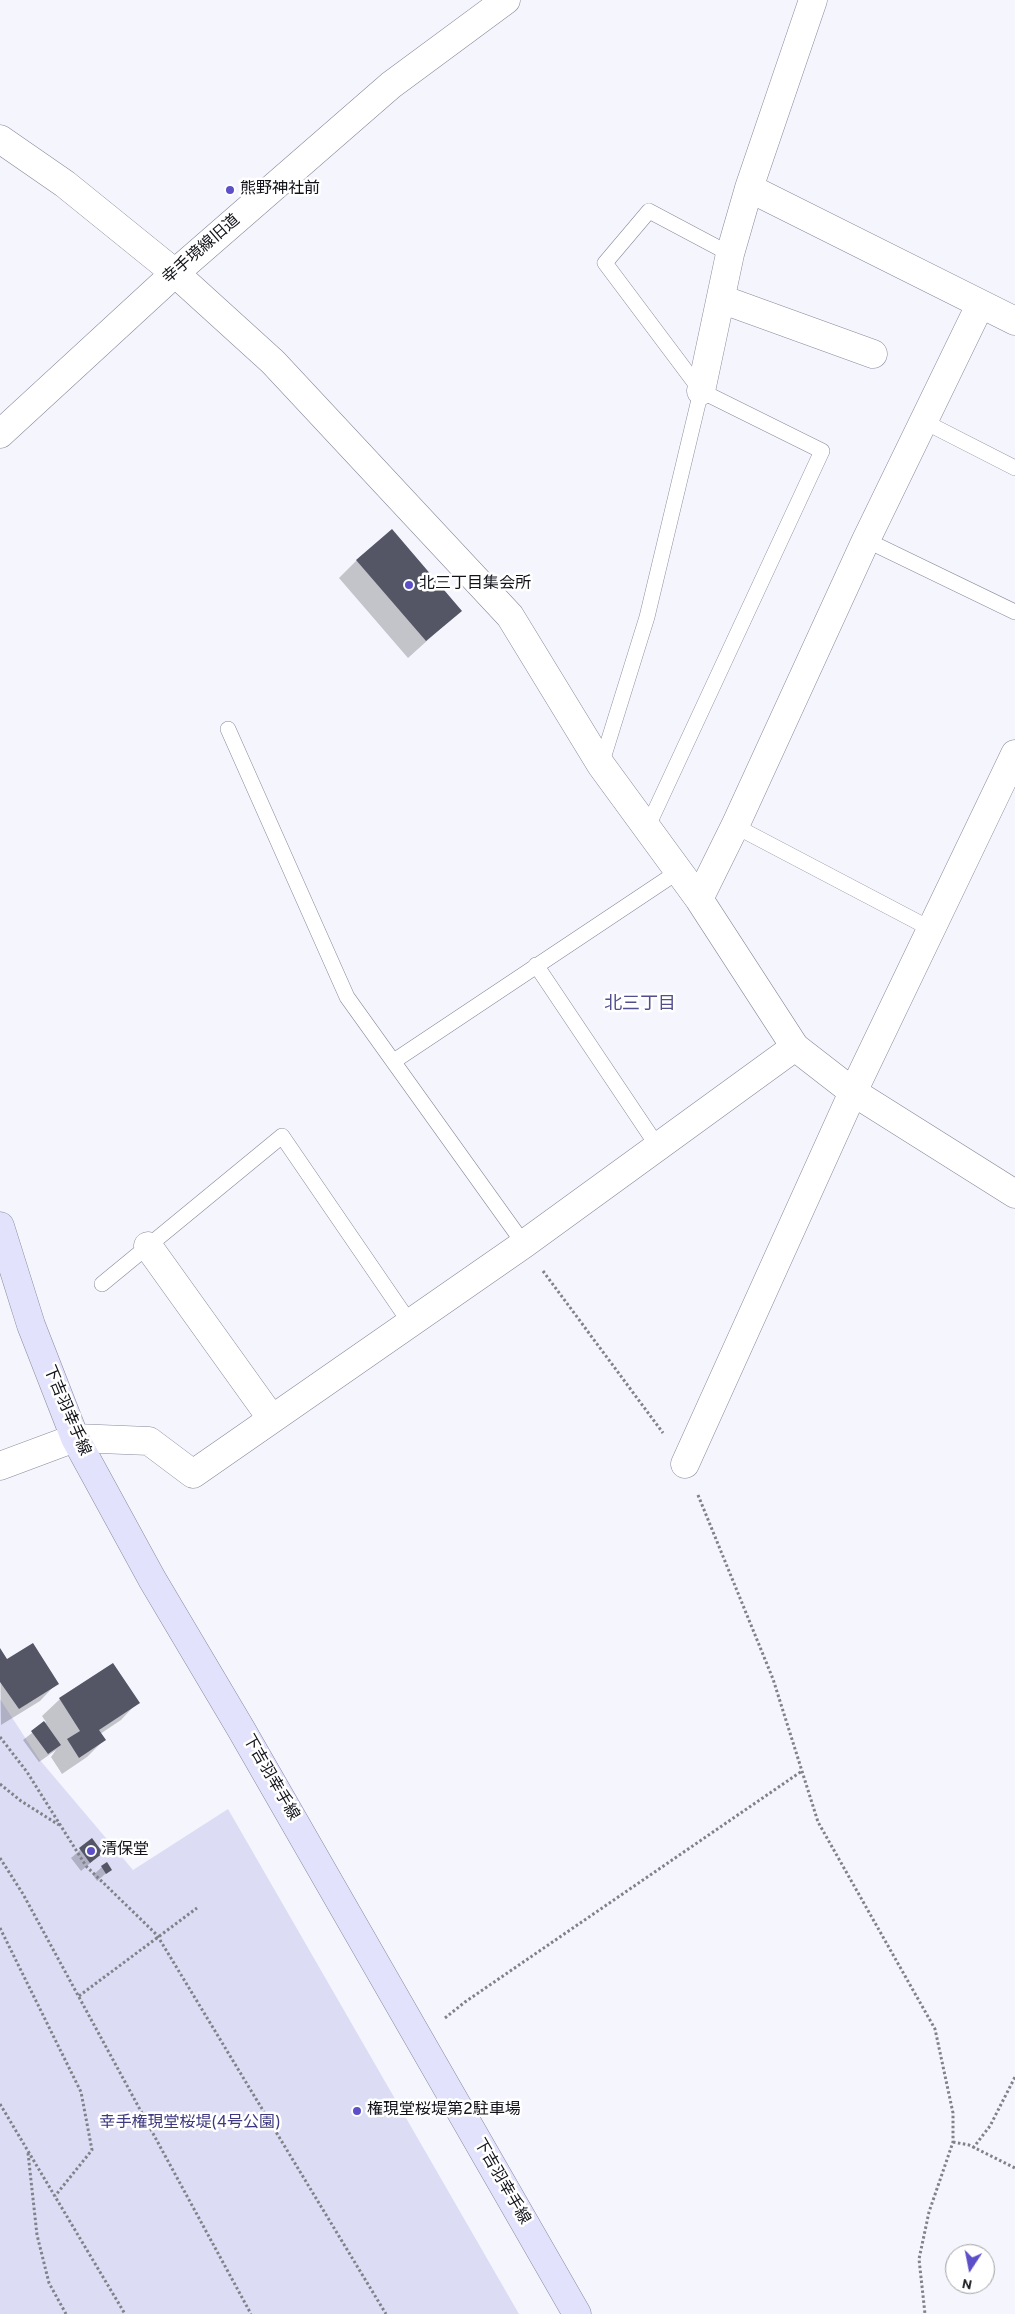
<!DOCTYPE html>
<meta charset="utf-8">
<style>
body{margin:0}
#map{position:relative;width:1015px;height:2314px;overflow:hidden;background:#f4f5fd;font-family:Overpass,sans-serif}
canvas{display:block}
.north{position:absolute;left:945px;top:2244px;width:50px;height:50px;box-sizing:border-box;background:#fff;border:1px solid #a0a1a3;border-radius:50%;rotate:191deg;font-size:14px;font-weight:700;line-height:20px;text-align:center;color:#121319}
.north::after{content:'';display:block;margin:auto;width:18px;height:22px;background:#5c4fc7;clip-path:polygon(50% 0,100% 100%,50% 72%,0 100%)}
</style>
<div id="map">
<canvas width="1015" height="2314"></canvas>
<div class="north">N</div>
</div>
<script>
const context = document.querySelector('canvas').getContext('2d');
context.lineJoin = 'round';
function paint(path, color) { context.fillStyle = color; context.fill(path, 'evenodd'); }
const shape = rows => new Path2D(rows.map(r => 'M' + r).join(''));
function stroke(path, color, width, dash) { context.strokeStyle = color; context.lineWidth = width; context.lineCap = dash ? 'butt' : 'round'; context.setLineDash(dash || []); context.stroke(path); }
function write(font, color, halo, rows, align = 'center') {
  context.font = font + ' Overpass,"Noto Sans JP",sans-serif'; context.lineWidth = 5; context.setLineDash([]); context.textBaseline = 'middle'; context.strokeStyle = halo; context.fillStyle = color; for (const [text, x, y, turn = 0] of rows) {
    context.save(); context.translate(x, y); context.rotate((+turn || 0) * Math.PI / 180); context.textAlign = isNaN(turn) ? turn : align; if (halo) context.strokeText(text, 0, 0); context.fillText(text, 0, 0); context.restore();
  }
}
paint(shape([
 [0,1699,39,1759,133,1870,228,1809,519,2314,0,2314]
]), '#dcddf5');
paint(shape([
 [357,560,460,611,408,658,339,578],
 [0,1651,7,1661,57,1683,40,1701,1,1725],
 [113,1664,138,1702,121,1720,100,1734,104,1740,87,1757,62,1774,51,1757,56,1750,39,1762,23,1740,46,1722,42,1716,60,1699],
 [92,1840,102,1853,81,1871,71,1858],
 [102,1867,110,1870,97,1881,93,1875]
]), '#0003');
paint(shape([
 [392,529,462,611,426,641,356,560],
 [33,1643,59,1684,19,1709,0,1682,0,1648,7,1659],
 [113,1663,140,1703,99,1730,106,1740,79,1758,67,1739,80,1731,59,1698],
 [44,1721,61,1745,48,1754,31,1731],
 [92,1838,103,1853,90,1863,79,1848],
 [107,1862,112,1870,106,1874,101,1866]
]), '#545565');
const service = shape([
 [925,422,1015,468],
 [866,540,1015,612],
 [228,729,347,997,524,1244],
 [601,765,647,617,701,391],
 [648,826,822,451,701,391,605,263,649,211,730,254],
 [735,826,931,929],
 [536,965,658,1147],
 [394,1061,679,871],
 [102,1284,282,1136,410,1323]
]);
const minor = shape([
 [0,139,65,184,175,273,273,362,510,616,601,765,699,899,795,1047,853,1092,1015,1194],
 [749,188,1015,321],
 [721,299,873,354],
 [701,391,730,254,749,188,813,0],
 [699,899,735,826,866,540,980,305],
 [148,1246,272,1419],
 [685,1464,853,1092,1015,754],
 [0,1466,75,1438,149,1441,193,1474,524,1244,795,1047]
]);
const tertiary = shape([
 [0,434,175,273,391,85,506,0]
]);
const secondary = shape([
 [0,1226,31,1325,75,1438,152,1579,241,1729,577,2314]
]);
stroke(service, '#88899b', 16);
stroke(minor, '#88899b', 29);
stroke(tertiary, '#88899b', 29);
stroke(secondary, '#88899b', 29);
stroke(shape([
 [543,1271,663,1433],
 [698,1495,773,1679,818,1822,935,2029,953,2113,953,2142,929,2212,919,2259,925,2314],
 [0,1737,27,1772,86,1866,157,1935,386,2314],
 [0,1784,21,1801,59,1825],
 [0,1858,23,1894,251,2314],
 [0,1928,81,2092,92,2150,55,2196],
 [79,1996,197,1908],
 [445,2018,465,2002,802,1771],
 [0,2104,125,2314],
 [953,2142,969,2145,1015,2168],
 [973,2148,990,2126,1015,2077],
 [28,2153,37,2235,49,2283,66,2314]
]), '#818289', 3, [2.5, 2.5]);
stroke(service, '#fff', 15);
stroke(minor, '#fff', 28);
stroke(tertiary, '#fff', 28);
stroke(secondary, '#e2e2fd', 28);
for (const [x, y, r, color] of [
 [230,190,5,"#5c4fc7"],
 [409,585,5,"#5c4fc7"],
 [91,1851,5,"#5c4fc7"],
 [357,2111,5,"#5c4fc7"]
]) { const dot = new Path2D(); dot.arc(x, y, r, 0, 2 * Math.PI); context.fillStyle = color; context.fill(dot); stroke(dot, '#fff', 2); }
write('16px', '#121319', '#fff', [
 ["熊野神社前",240,190],
 ["北三丁目集会所",419,585],
 ["清保堂",101,1851],
 ["権現堂桜堤第2駐車場",367,2111]
], 'left');
write('16px', '#121319', '#fff', [
 ["幸手境線旧道",202,250,-41],
 ["下吉羽幸手線",66,1411,67],
 ["下吉羽幸手線",270,1778,60],
 ["下吉羽幸手線",501,2182,60]
]);
write('16px', '#3e3980', '#fff', [
 ["幸手権現堂桜堤(4号公園)",190,2124]
]);
write('18px', '#504e8d', '#fff', [
 ["北三丁目",640,1005]
]);
</script>
